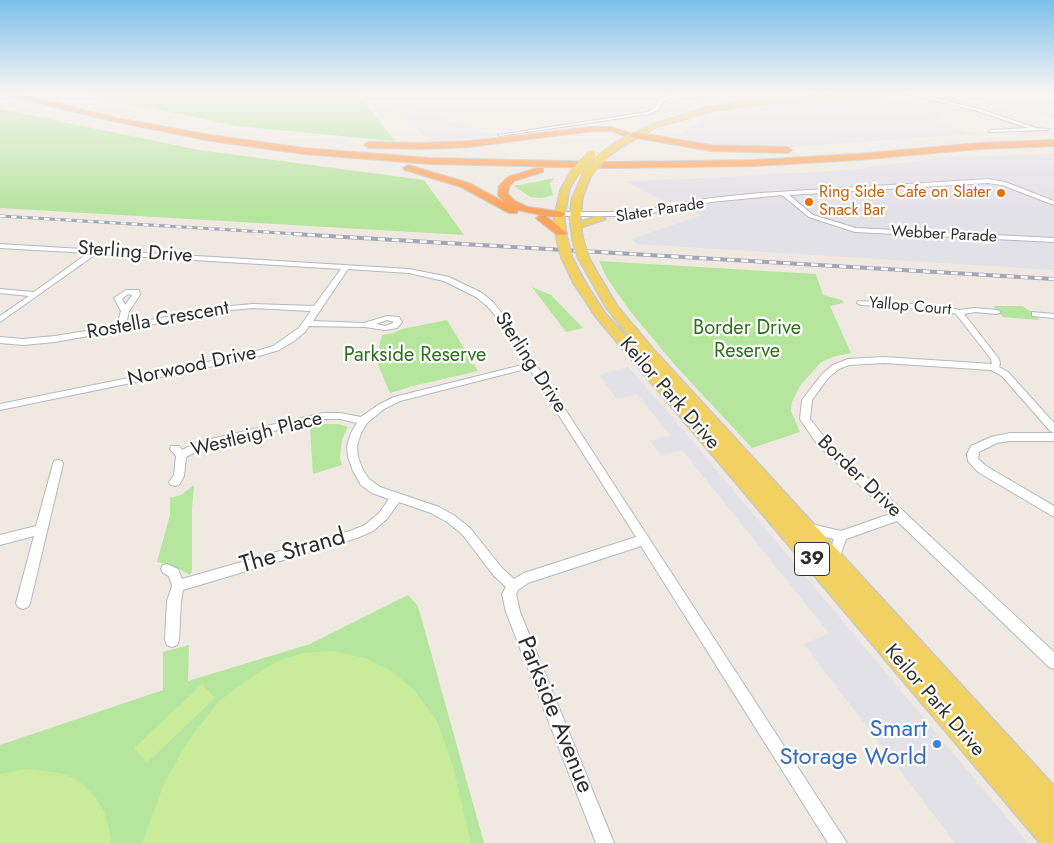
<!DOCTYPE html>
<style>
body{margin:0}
canvas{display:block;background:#efe9e1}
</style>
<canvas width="1054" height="843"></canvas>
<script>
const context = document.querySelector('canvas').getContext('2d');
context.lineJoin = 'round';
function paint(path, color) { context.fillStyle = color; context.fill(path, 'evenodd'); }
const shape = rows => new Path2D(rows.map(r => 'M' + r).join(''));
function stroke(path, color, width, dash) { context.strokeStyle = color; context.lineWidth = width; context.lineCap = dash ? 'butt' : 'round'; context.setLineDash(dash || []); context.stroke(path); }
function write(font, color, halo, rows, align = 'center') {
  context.font = font + ' Jost,sans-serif'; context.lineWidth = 4.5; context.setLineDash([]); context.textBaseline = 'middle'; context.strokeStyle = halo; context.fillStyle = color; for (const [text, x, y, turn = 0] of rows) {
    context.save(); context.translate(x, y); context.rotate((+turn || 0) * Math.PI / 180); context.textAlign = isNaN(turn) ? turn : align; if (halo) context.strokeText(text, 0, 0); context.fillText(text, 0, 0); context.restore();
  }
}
paint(shape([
 [964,92,1054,92,1054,119,992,100],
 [908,95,963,110,936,113,944,117,930,119,974,134,790,147,691,143,675,137,704,120,747,109,796,103,851,101],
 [391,101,490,135,493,138,433,140,422,134],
 [1054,154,1054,270,637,244,632,239,702,215,652,195,625,181,705,178,849,170,948,157],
 [629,367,690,438,1028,843,955,843,804,644,829,633,682,450,661,456,650,441,670,435,637,394,617,399,599,375]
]), '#e3e1e8');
paint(shape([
 [76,92,356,92,395,141,236,126],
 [0,109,199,150,424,180,464,235,0,208],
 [555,178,550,183,553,195,542,198,530,197,514,186],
 [599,261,816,274,823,295,842,300,844,303,830,306,851,353,832,357,820,363,800,386,792,402,791,411,800,432,752,448,674,364,630,311,607,278],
 [532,287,551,295,583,328,566,332],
 [993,306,1022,306,1035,314,1039,320,1003,317],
 [447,320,478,371,413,386,390,393,376,360,382,335,393,333,402,329],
 [322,424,339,424,348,427,342,439,340,458,342,465,313,474,310,427],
 [194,485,192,509,192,571,190,575,172,565,157,562,170,515,170,498,181,495],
 [408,595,418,606,484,843,0,843,0,745,163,690,163,652,189,645,188,681,310,644]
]), '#b6e59e');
paint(shape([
 [333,651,364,658,390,670,414,690,437,721,452,763,471,843,142,843,165,781,190,738,219,701,250,678,278,661,304,653],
 [202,684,215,698,147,763,134,748],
 [27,769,60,773,74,778,86,787,96,798,104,812,109,828,111,843,0,843,0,774]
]), '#c9ec9a');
const minor = shape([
 [737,92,722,95,669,98,664,100,658,110,649,114,500,136,498,135,648,112,654,108,661,98,669,96,737,92],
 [775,92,780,92,791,97,788,98,775,92],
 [902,92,909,92,980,109,1036,128,1050,129,1048,130,989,132,991,130,1028,128,977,111,902,92],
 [988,179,1005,182,1054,201,1054,205,1002,185,988,183,789,195,813,215,856,228,1054,238,1054,242,855,232,809,217,782,195,711,202,635,216,560,216,557,214,560,212,635,212,711,198,761,193,988,179],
 [0,244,409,269,449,277,482,293,493,302,507,320,847,843,828,843,641,546,528,583,518,590,516,594,520,612,614,843,596,843,506,612,502,594,506,587,494,576,462,534,447,522,431,513,399,502,387,519,373,531,357,538,183,590,181,601,179,640,177,645,172,647,167,645,165,640,167,601,172,586,169,576,163,573,161,569,163,565,167,564,178,569,182,579,350,531,365,525,379,513,389,499,372,493,361,485,353,471,348,457,347,446,351,433,357,423,340,419,323,419,201,449,186,457,184,476,179,485,175,486,171,485,169,482,174,475,176,456,170,449,171,446,179,446,182,450,198,442,323,413,340,413,361,417,378,405,394,397,526,364,500,321,487,306,476,297,444,281,409,273,348,269,313,321,364,323,387,316,399,317,402,322,397,328,385,330,365,327,309,326,305,332,294,341,279,350,252,358,0,410,0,404,247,354,273,346,299,328,311,311,253,308,231,310,55,342,23,345,0,343,0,337,23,339,55,336,117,326,121,311,114,298,126,290,139,290,140,295,129,311,126,324,231,306,253,304,314,306,341,269,96,254,0,322,0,316,29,296,0,293,0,289,34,292,88,253,0,248,0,244],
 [128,294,132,295,125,305,122,299,128,294],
 [387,320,394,322,391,324,385,326,376,324,387,320],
 [529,368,636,537,524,573,514,579,502,568,470,528,455,516,439,507,380,487,369,479,363,470,358,457,357,446,361,433,367,423,384,409,400,401,529,368],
 [858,301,944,306,959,310,975,308,997,310,1001,312,997,314,975,312,964,314,999,359,1000,364,999,367,1008,372,1054,423,1054,433,1050,431,1002,376,991,370,884,363,849,365,839,369,828,378,812,400,810,419,825,438,1054,652,1054,669,1049,667,897,521,846,539,838,562,834,563,830,562,828,558,834,539,803,531,801,528,803,525,807,523,841,531,890,514,817,444,800,419,802,400,822,374,833,365,848,359,884,357,992,364,991,359,956,314,944,310,861,305,857,303,858,301],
 [1032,312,1054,314,1054,318,1032,316,1032,312],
 [1010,433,1054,433,1054,441,1010,441,997,443,979,452,978,459,986,466,1054,506,1054,517,978,472,968,461,967,454,971,446,991,437,1010,433],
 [58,460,62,461,63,464,30,603,28,607,23,609,18,607,16,603,34,536,0,545,0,535,36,526,53,464,54,461,58,460]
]);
const primary = shape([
 [880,92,911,92,908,94,779,102,710,111,656,127,621,147,607,157,600,155,615,143,652,125,709,107,779,98,880,92],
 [571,172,578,174,569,189,564,219,567,240,562,243,557,240,554,219,561,189,571,172],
 [584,172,591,174,582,199,580,222,600,216,605,219,581,227,583,241,578,244,573,241,570,219,572,199,584,172],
 [567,255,572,258,585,282,604,312,699,418,643,355,606,307,579,259,580,257,588,257,617,306,653,349,1054,786,1054,818,1052,817,1054,819,1054,843,1040,843,596,317,573,282,562,258,567,255]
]);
const motorway = shape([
 [0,92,9,92,117,118,211,135,304,148,430,158,610,162,754,160,857,154,979,143,1054,140,1054,146,979,149,857,160,754,166,610,168,430,164,304,154,211,141,117,122,0,94,0,92],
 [593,127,611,127,629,133,625,136,611,131,593,131,469,147,423,149,368,148,364,145,368,142,423,143,469,141,593,127],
 [634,132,711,145,788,147,792,150,788,153,711,151,631,137,630,135,634,132],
 [408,165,469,183,504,202,498,195,499,186,508,177,537,168,543,168,543,172,514,181,509,187,508,194,515,201,528,207,564,212,565,214,564,216,560,217,546,216,567,233,565,235,557,235,538,220,536,218,541,215,518,210,517,213,509,213,461,187,405,170,403,168,408,165]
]);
stroke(minor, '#b4b7c1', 2);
stroke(primary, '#c9c9c9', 3);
stroke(motorway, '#c9c9c9', 2);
paint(minor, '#fff');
paint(primary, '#f2d163');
paint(motorway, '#ffa35c');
const railFar1 = shape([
 [0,216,315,235]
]);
const rail = shape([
 [294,234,1054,279]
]);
stroke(railFar1, '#a3a6b8', 3);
stroke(rail, '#a3a6b8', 4);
stroke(railFar1, '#fff', 2, [5.5]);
stroke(rail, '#fff', 2.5, [7]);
const primaryBridgeFar1 = shape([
 [574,174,591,155],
 [587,174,604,155]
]);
const primaryBridge = shape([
 [562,240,567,258],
 [578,241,584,259]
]);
stroke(primaryBridgeFar1, '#c9c9c9', 10, []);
stroke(primaryBridge, '#c9c9c9', 13, []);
stroke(primaryBridgeFar1, '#f2d163', 9);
stroke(primaryBridge, '#f2d163', 11);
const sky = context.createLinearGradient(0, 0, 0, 210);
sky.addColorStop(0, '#7abfeb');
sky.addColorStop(0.44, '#f8f5f2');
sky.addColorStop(1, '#f8f5f200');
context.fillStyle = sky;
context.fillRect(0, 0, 1054, 210);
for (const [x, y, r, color] of [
 [1001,193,5,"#e8710a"],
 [809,202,5,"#e8710a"],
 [937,744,5,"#3f7fe0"]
]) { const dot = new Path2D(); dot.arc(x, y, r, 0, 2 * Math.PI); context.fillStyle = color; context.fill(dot); stroke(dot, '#fff', 2); }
write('16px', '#c56008', '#fff', [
 ["Ring Side",819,193],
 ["Snack Bar",819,211],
 ["Cafe on Slater",991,193,"right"]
], 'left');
write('16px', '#2e2e2e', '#fff', [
 ["Slater Parade",660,211,-9],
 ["Webber Parade",944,235,3],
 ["Yallop Court",910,307,5]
]);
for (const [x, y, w] of [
 [812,559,35]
]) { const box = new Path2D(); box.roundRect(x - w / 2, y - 16.5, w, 33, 4); context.fillStyle = '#fff'; context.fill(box); stroke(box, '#2e2e2e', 1); }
write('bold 19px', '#2e2e2e', null, [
 ["39",812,559]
]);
write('20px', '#2e2e2e', '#fff', [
 ["Sterling Drive",135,253,4],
 ["Rostella Crescent",158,321,-10],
 ["Sterling Drive",530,363,57],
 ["Norwood Drive",192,367,-12],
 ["Keilor Park Drive",669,394,49],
 ["Westleigh Place",257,435,-14],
 ["Border Drive",859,477,44],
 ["Keilor Park Drive",934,701,49]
]);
write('20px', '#2c6e1b', '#fff', [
 ["Border Drive",747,329],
 ["Reserve",747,352],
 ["Parkside Reserve",415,356]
]);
write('24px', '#2e2e2e', '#fff', [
 ["The Strand",293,552,-16],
 ["Parkside Avenue",554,715,68]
]);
write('24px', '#366cbe', '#fff', [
 ["Smart",927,730],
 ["Storage World",927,758]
], 'right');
</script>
